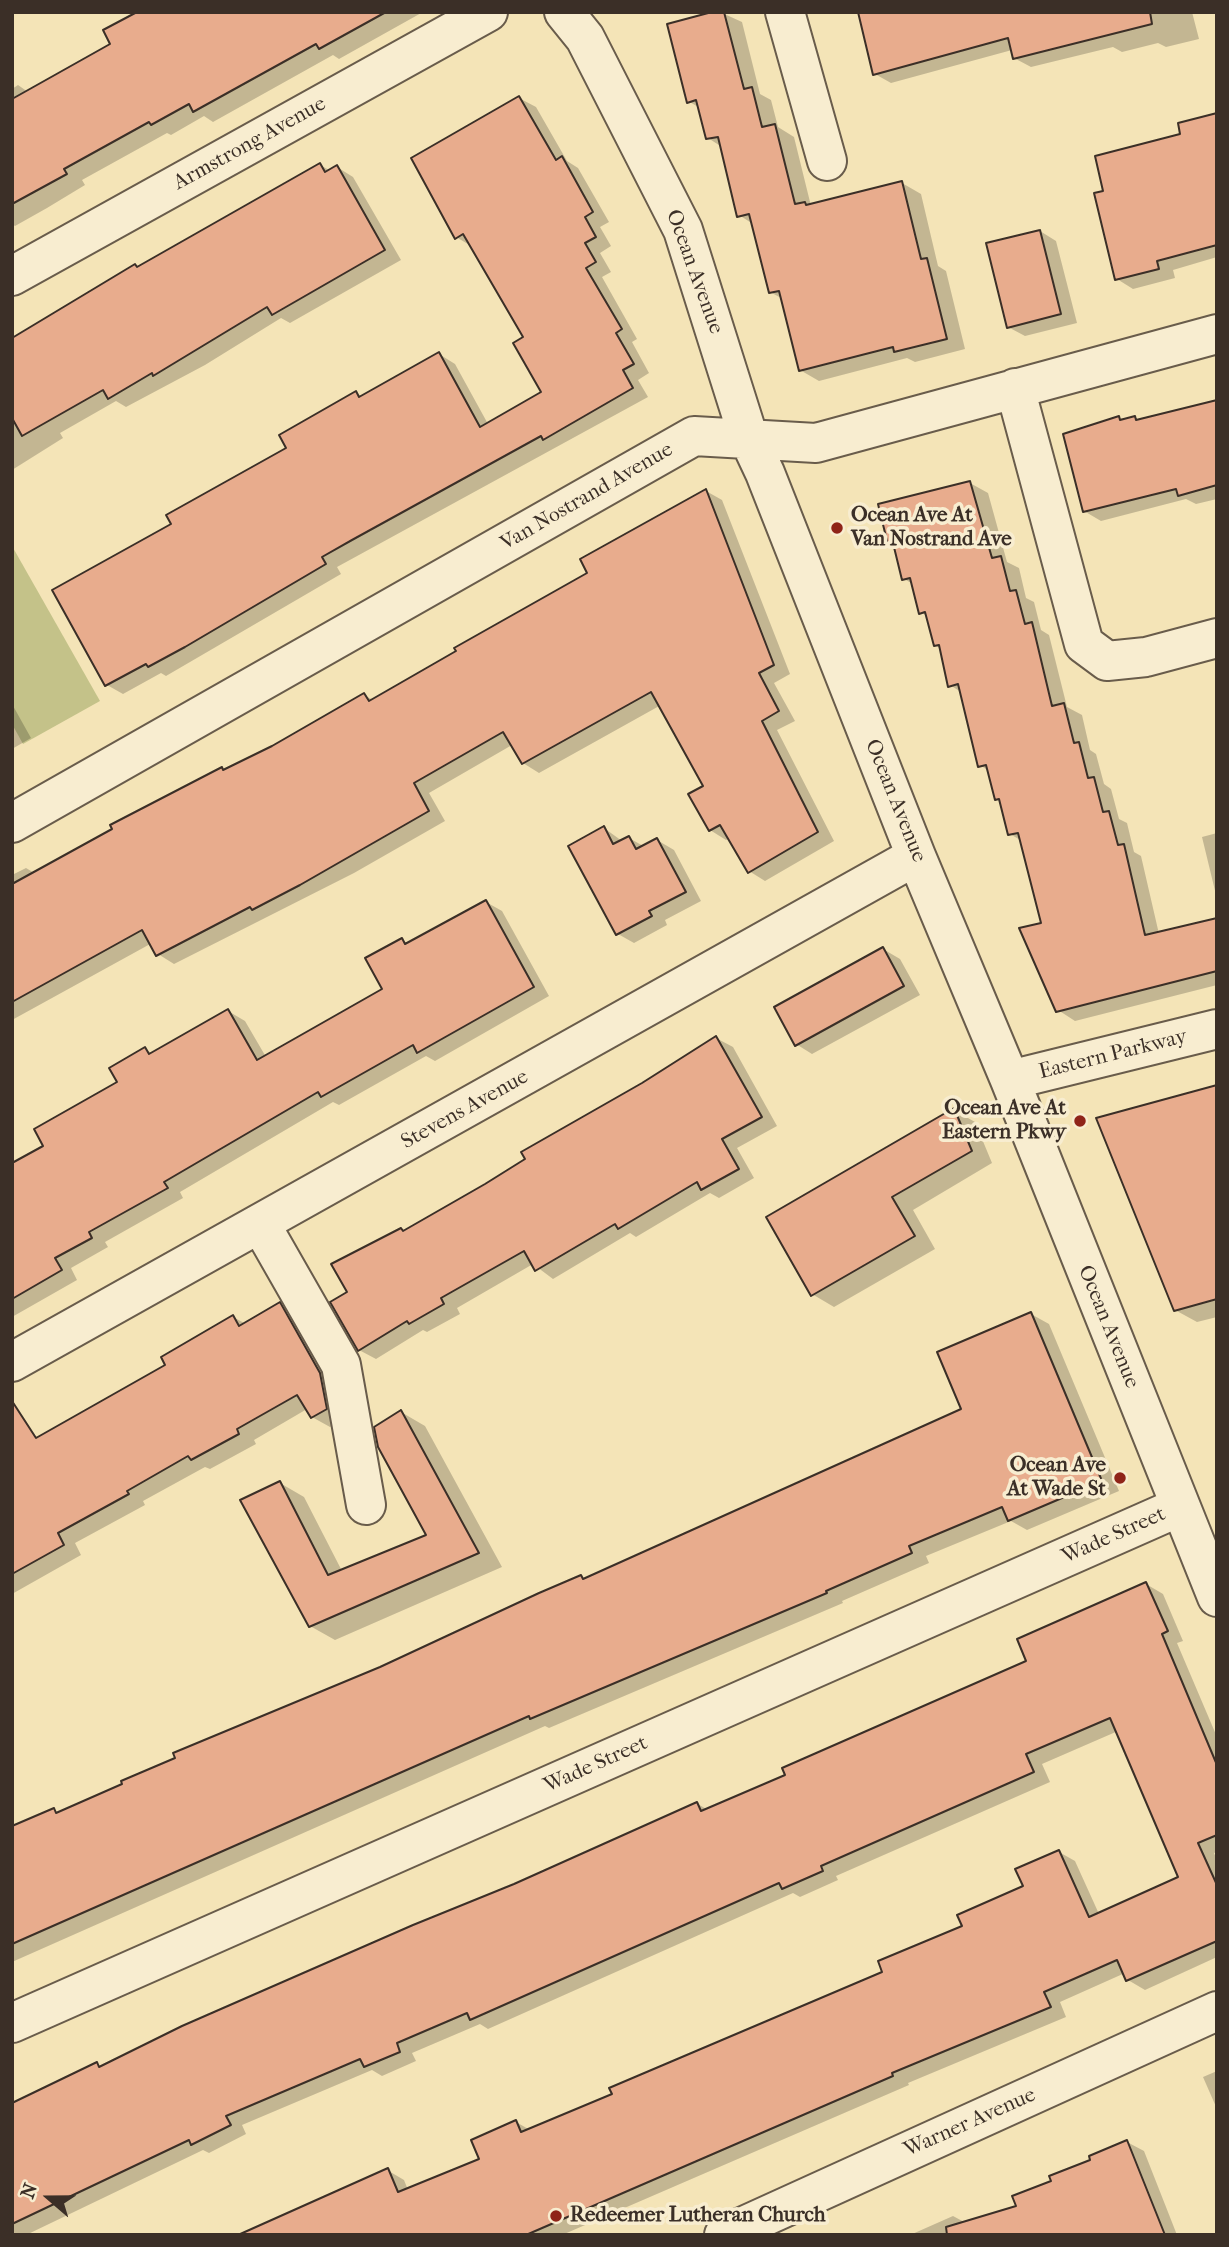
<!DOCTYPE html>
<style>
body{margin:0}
#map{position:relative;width:1229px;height:2247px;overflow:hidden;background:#f4e4b7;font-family:"IM FELL French Canon",serif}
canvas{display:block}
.frame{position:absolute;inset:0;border:14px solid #3b2f27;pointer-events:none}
.north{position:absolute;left:14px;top:2163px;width:70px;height:70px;-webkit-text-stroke:5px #f8edd0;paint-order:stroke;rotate:290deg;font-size:19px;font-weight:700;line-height:28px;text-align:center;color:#3b2f27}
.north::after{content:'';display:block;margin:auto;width:24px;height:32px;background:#3b2f27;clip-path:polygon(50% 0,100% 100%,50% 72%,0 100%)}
</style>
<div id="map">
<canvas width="1229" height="2247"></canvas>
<div class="frame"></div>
<div class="north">N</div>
</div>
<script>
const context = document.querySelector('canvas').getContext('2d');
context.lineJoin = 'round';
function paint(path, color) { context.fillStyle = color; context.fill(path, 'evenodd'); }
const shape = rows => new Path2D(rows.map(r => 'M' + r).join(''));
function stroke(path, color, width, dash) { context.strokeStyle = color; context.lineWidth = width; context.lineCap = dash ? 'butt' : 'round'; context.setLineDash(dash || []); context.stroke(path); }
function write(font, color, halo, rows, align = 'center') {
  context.font = font + ' "IM FELL French Canon",serif'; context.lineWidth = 7; context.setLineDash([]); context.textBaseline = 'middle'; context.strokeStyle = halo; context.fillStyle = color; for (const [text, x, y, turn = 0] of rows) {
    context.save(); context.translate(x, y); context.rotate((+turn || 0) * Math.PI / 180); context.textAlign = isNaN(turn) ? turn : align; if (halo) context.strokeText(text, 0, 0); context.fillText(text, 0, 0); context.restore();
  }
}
paint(shape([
 [12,546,100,701,23,744,12,724]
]), '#c4c289');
paint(shape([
 [286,12,423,12,339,59,333,55,213,122,204,116,171,135,167,133,82,180,85,185,47,208,15,226,12,224,12,89,18,85,28,92],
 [720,12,742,22,760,94,771,100,778,127,794,137,811,206,902,183,921,194,938,266,946,271,965,349,915,362,907,358,819,381,800,370,783,299,770,292,753,224,739,215,722,147,708,138,700,108,688,101],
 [860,12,1192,12,1199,39,1166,47,1158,43,1122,52,1113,47,1031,67,1014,58,1012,50,891,83,875,74],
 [519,98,536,107,567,161,578,168,609,222,600,227,611,246,600,253,611,272,602,277,637,339,632,342,649,373,638,380,648,397,337,567,341,574,166,676,161,673,123,694,107,685,174,524,289,448,356,393,363,397,439,354,455,364,488,424,543,393,525,338,473,247,456,237],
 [1217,115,1217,257,1173,270,1175,278,1133,289,1117,279,1106,193,1182,135],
 [320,165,331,171,337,167,353,177,401,260,290,323,281,318,205,365,126,407,116,401,60,433,63,438,12,470,12,347,60,311,59,309,135,266,139,268],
 [1040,231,1056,241,1077,323,1025,336,1008,327],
 [1217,401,1217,499,1196,504,1186,499,1101,521,1084,511,1119,418,1140,421],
 [970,483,988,493,1007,562,1019,568,1026,598,1034,602,1041,630,1049,635,1067,707,1082,715,1090,750,1096,754,1104,784,1111,789,1119,819,1127,823,1134,852,1141,856,1159,934,1217,954,1217,985,1075,1021,1058,1010,1043,924,1022,841,1010,834,989,771,980,765,961,692,950,685,941,649,935,645,928,617,921,612,913,584,904,579,896,547,889,543],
 [706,491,722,500,790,674,774,683,795,721,777,730,834,841,765,881,749,871,730,838,726,840,710,830,705,787,661,705,539,773,523,763,512,745,429,793,445,821,354,873,174,964,158,954,152,943,12,1020,12,875,26,868,36,874,221,769,225,771,273,748,364,695,373,700,590,573],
 [12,704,31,738,12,749],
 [604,828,622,841,629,838,645,847,657,840,674,850,701,901,665,920,667,925,634,943,618,934],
 [1217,833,1217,899,1202,837],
 [486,902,502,911,549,996,435,1061,426,1056,339,1105,333,1102,180,1192,183,1198,105,1242,108,1247,71,1268,77,1280,12,1317,12,1217,46,1147,119,1083,145,1049,153,1054,228,1011,245,1021,266,1057,385,990,402,940,409,944],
 [883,949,900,959,920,995,812,1054,796,1044],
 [716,1038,733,1047,777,1126,737,1148,754,1178,719,1198,710,1193,636,1237,630,1233,553,1279,533,1264,457,1308,460,1314,427,1332,423,1330,376,1359,359,1350,350,1293,404,1232,486,1185],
 [1217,1087,1217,1317,1197,1322,1175,1310],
 [954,1110,975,1122,992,1163,913,1210,935,1249,834,1307,812,1294],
 [280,1304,298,1314,344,1419,330,1427,312,1417,307,1409,254,1440,256,1444,210,1469,205,1467,143,1501,145,1505,75,1543,81,1555,12,1594,12,1456,168,1366,233,1317,246,1324],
 [1031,1314,1049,1324,1119,1491,1027,1530,1011,1521,926,1556,929,1563,842,1601,843,1603,549,1728,545,1726,12,1962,12,1828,54,1810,59,1813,581,1577,586,1580,963,1410],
 [401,1412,425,1426,502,1567,335,1640,310,1626,280,1483,304,1497,342,1571,429,1536],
 [1146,1584,1163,1594,1183,1641,1177,1643,1217,1737,1217,1852,1214,1853,1217,1860,1217,1957,1145,1990,1128,1980,1125,1973,1060,2002,1066,2017,908,2083,909,2085,562,2235,278,2235,387,2170,404,2180,408,2190,481,2160,516,2122,530,2130,884,1973,1025,1887,1059,1852,1075,1861,1099,1914,1181,1878,1118,1731,1042,1764,1050,1782,836,1876,838,1880,800,1897,793,1893,488,2029,480,2024,412,2053,416,2061,382,2076,372,2070,242,2125,246,2134,209,2153,203,2150,26,2235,12,2235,12,2104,96,2064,103,2068,696,1803,708,1810,787,1776,1028,1662],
 [1217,2071,1217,2109,1203,2077],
 [1127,2142,1144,2151,1177,2235,910,2235,953,2216,966,2223,1018,2207,1053,2182]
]), '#0003');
const building = shape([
 [137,12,386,12,319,49,316,44,193,112,189,104,151,125,149,122,64,169,67,174,12,204,12,99,110,44,103,30,137,12],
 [712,12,724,12,744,89,752,87,762,127,775,124,795,204,805,202,806,205,902,181,921,259,927,258,947,339,894,352,893,347,799,371,779,291,769,293,749,214,737,217,718,137,706,139,696,100,687,103,667,24,712,12],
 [858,12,1150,12,1152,24,1013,59,1008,38,873,75,858,12],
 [519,96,556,160,562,156,593,212,585,217,596,237,585,243,596,262,586,268,622,329,616,333,634,364,623,370,633,388,543,440,541,436,352,540,322,557,326,564,185,647,148,667,146,664,105,686,52,590,171,524,166,515,286,448,279,435,356,391,359,397,439,352,480,427,541,392,513,343,523,337,463,234,455,239,411,158,519,96],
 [1217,113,1217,245,1157,261,1159,269,1115,280,1094,193,1103,191,1095,156,1180,134,1178,123,1217,113],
 [320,163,325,172,337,165,385,250,272,315,267,307,153,376,152,373,108,399,103,390,22,436,12,418,12,338,135,264,137,267,320,163],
 [1040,230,1061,314,1007,328,986,243,1040,230],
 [1217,400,1217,485,1178,496,1176,489,1083,512,1063,434,1119,416,1120,420,1135,416,1136,420,1217,400],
 [970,481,992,558,1001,556,1010,591,1016,590,1025,624,1032,622,1052,706,1064,703,1074,743,1079,742,1088,778,1094,777,1103,812,1109,811,1118,845,1124,844,1145,935,1217,918,1217,971,1056,1012,1019,928,1041,923,1018,833,1008,835,999,799,995,800,986,765,978,767,958,684,948,687,939,645,934,646,925,612,919,614,910,578,902,580,893,543,888,545,878,504,970,481],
 [706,489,774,665,759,673,779,711,762,721,818,832,748,873,720,825,709,831,688,794,703,786,651,692,522,764,503,732,414,783,429,811,300,885,252,910,250,907,156,956,142,930,12,1002,12,884,112,829,110,825,222,767,223,770,272,746,364,693,369,701,456,651,454,648,587,573,580,559,706,489],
 [604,826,613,844,629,836,636,849,657,838,686,892,649,911,652,916,616,935,568,846,604,826],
 [486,900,534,987,417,1053,413,1045,321,1097,318,1092,164,1182,168,1188,89,1232,92,1238,55,1258,62,1270,12,1299,12,1163,43,1146,34,1129,117,1082,109,1068,145,1047,149,1054,228,1009,257,1060,382,989,365,958,402,938,405,944,486,900],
 [883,947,904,986,795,1046,774,1007,883,947],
 [716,1036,762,1117,722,1139,739,1169,701,1190,697,1182,618,1229,615,1224,535,1271,524,1251,441,1298,444,1304,409,1324,407,1321,358,1351,330,1302,347,1292,331,1264,401,1228,403,1231,485,1184,525,1159,521,1152,642,1083,716,1036],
 [1217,1085,1217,1299,1174,1311,1096,1118,1217,1085],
 [954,1108,972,1151,892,1197,915,1236,811,1296,766,1217,954,1108],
 [280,1302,320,1373,327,1409,311,1418,297,1395,237,1429,239,1434,191,1460,188,1456,127,1491,129,1494,58,1533,64,1545,12,1574,12,1401,36,1438,165,1365,161,1357,233,1315,239,1326,280,1302],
 [1031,1312,1102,1481,1008,1521,1002,1507,909,1546,912,1553,826,1591,827,1593,530,1719,529,1716,12,1944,12,1826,54,1808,56,1813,122,1784,121,1781,175,1758,173,1753,380,1667,539,1593,581,1575,583,1579,961,1409,937,1352,1031,1312],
 [401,1410,479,1553,309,1627,240,1500,280,1481,328,1575,426,1535,378,1447,374,1427,401,1410],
 [1146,1582,1168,1631,1162,1634,1217,1765,1217,1835,1198,1843,1217,1885,1217,1941,1126,1981,1117,1960,1044,1992,1051,2007,892,2073,893,2076,526,2235,238,2235,388,2168,398,2192,479,2159,471,2140,516,2120,521,2132,612,2094,609,2088,882,1972,878,1961,962,1926,957,1915,1023,1886,1015,1869,1059,1850,1089,1917,1178,1877,1110,1718,1026,1754,1034,1772,821,1866,823,1871,782,1889,779,1883,470,2020,467,2013,397,2043,400,2052,364,2067,360,2059,226,2116,231,2125,191,2145,189,2140,12,2224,12,2103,97,2062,99,2067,182,2026,413,1925,514,1884,697,1802,701,1811,785,1775,782,1768,1026,1661,1017,1639,1146,1582],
 [1127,2140,1165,2235,947,2235,946,2227,1016,2206,1012,2196,1051,2181,1049,2176,1090,2160,1089,2156,1127,2140]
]);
paint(building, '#e8ac8d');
stroke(building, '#3b2f27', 2);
const minor = shape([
 [564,12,585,38,683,230,749,439,765,473,916,856,1010,1080,1217,1597],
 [785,12,827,161],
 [12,276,488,12],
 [1015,388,1084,644,1107,661,1146,657,1217,638],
 [12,823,694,436,816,443,1217,334],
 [1010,1080,1217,1029],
 [261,1225,341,1365,366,1505],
 [12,1362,916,856],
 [12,2023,1179,1507],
 [724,2235,1217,2011]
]);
stroke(minor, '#695c4b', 42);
stroke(minor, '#f8edd0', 38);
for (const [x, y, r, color] of [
 [837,528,7,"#8f2418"],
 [1080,1121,7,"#8f2418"],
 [1120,1478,7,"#8f2418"],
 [556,2216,7,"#8f2418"]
]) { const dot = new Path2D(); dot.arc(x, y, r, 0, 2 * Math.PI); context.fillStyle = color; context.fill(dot); stroke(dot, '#f8edd0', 2.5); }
write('21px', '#3b2f27', '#f8edd0', [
 ["Armstrong Avenue",250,144,-29],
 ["Ocean Avenue",694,272,70],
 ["Van Nostrand Avenue",587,497,-30],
 ["Ocean Avenue",895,801,68],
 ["Eastern Parkway",1113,1055,-14],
 ["Stevens Avenue",465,1110,-29],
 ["Ocean Avenue",1108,1327,68],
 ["Wade Street",1114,1536,-24],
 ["Wade Street",596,1765,-24],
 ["Warner Avenue",970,2123,-24]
]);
write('bold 21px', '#3b2f27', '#f8edd0', [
 ["Ocean Ave At",851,516],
 ["Van Nostrand Ave",851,540],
 ["Ocean Ave At",1066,1109,"right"],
 ["Eastern Pkwy",1066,1133,"right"],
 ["Ocean Ave",1106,1466,"right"],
 ["At Wade St",1106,1490,"right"],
 ["Redeemer Lutheran Church",570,2216]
], 'left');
</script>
